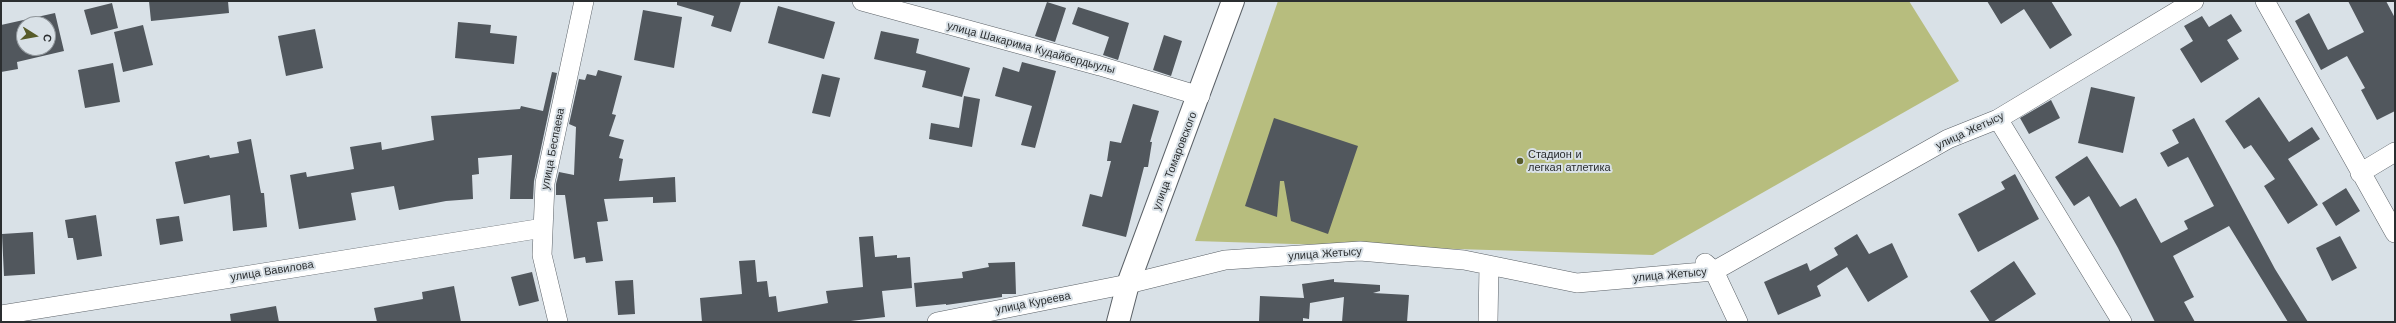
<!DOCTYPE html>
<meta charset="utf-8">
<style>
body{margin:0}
#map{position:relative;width:2396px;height:323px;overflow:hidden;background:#d9e1e7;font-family:"Work Sans",sans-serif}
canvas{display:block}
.frame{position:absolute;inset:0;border:2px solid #2b2e30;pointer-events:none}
.north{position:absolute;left:16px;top:16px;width:40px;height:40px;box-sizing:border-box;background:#d9e1e7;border:1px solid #93999e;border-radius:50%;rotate:101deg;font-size:11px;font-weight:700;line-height:16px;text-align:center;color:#2b2e30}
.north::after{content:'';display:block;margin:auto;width:14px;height:18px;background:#575b29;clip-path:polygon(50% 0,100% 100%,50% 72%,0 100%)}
</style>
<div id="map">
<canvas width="2396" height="323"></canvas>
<div class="frame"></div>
<div class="north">С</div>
</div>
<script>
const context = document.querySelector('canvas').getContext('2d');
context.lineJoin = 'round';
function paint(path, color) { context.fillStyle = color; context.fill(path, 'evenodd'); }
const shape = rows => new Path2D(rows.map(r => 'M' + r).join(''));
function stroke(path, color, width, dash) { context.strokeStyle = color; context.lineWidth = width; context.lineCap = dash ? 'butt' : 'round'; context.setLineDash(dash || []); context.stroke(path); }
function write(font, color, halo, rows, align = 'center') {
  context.font = font + ' "Work Sans",sans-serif'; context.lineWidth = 4; context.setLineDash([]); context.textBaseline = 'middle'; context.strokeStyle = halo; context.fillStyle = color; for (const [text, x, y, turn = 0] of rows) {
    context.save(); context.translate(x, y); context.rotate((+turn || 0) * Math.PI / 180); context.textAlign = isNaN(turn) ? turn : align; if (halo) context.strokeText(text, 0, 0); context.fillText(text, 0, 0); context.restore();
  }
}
paint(shape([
 [1278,1,1909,1,1959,81,1653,255,1195,241]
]), '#b7bd7e');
paint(shape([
 [149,1,228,1,229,13,151,21],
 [677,1,741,1,731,32,711,26,714,16,677,5],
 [1987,1,2051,1,2072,35,2050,49,2024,9,2001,24],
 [2348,1,2386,1,2395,18,2395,111,2377,120,2361,90,2365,88,2347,56,2321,70,2295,21,2309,13,2328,50,2364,32],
 [1047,2,1066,8,1055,42,1035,36],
 [112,3,118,28,91,35,84,10],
 [778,6,835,22,824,59,768,43],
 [1078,7,1129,23,1118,60,1103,55,1109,37,1072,24],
 [643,10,682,17,674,68,634,60],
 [55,13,64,51,17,62,18,69,1,72,1,25],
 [24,24,48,24,48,48,24,48],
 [2231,14,2242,31,2227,40,2239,59,2201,83,2180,49,2193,41,2184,26,2202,16,2209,27],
 [458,22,491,25,490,33,517,36,514,64,455,58],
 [143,25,153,65,123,72,114,32],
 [315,29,323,68,286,76,278,36],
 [881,31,919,39,916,53,970,68,962,97,922,87,926,71,874,59],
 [1164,35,1182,41,1171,76,1153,70],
 [1022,62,1056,71,1035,148,1021,145,1032,106,995,96,1003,67,1019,72],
 [113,63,120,102,85,108,78,70],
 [598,70,622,76,612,114,616,115,609,136,624,140,619,158,623,159,619,181,675,177,676,202,653,203,653,197,604,199,608,221,597,222,603,261,586,263,585,257,574,259,565,195,556,195,556,184,559,172,574,175,576,127,569,124,579,79,585,80,587,74,596,76],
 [552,72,557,73,534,181,533,199,510,199,512,155,478,158,479,174,472,175,473,199,446,201,399,210,394,186,351,193,356,220,299,229,290,175,306,172,307,177,354,169,350,147,381,142,382,150,434,140,431,116,520,109,521,106,543,111],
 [822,74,840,78,830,117,812,113],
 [2091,87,2135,97,2123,153,2078,143],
 [964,96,980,99,972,147,929,139,931,123,959,128],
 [2259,97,2289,142,2312,127,2320,139,2288,159,2318,205,2288,224,2264,186,2275,179,2251,145,2244,149,2225,121],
 [2051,100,2060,118,2029,134,2020,118],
 [1133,104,1159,111,1150,142,1152,142,1148,167,1144,167,1126,237,1082,226,1090,194,1102,197,1111,161,1107,161,1110,141,1121,143],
 [1274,118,1358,146,1328,234,1291,221,1284,181,1280,181,1277,217,1245,206],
 [2194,118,2275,269,2308,322,2288,322,2229,226,2173,256,2194,297,2184,302,2195,322,2155,322,2118,248,2089,196,2074,206,2055,177,2087,156,2120,207,2136,198,2161,243,2188,229,2184,221,2214,206,2188,157,2168,167,2160,153,2179,143,2172,130],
 [251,139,261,193,264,193,267,227,233,231,230,195,184,204,175,162,209,155,210,158,239,153,237,142],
 [2015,174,2039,219,1978,252,1958,214,2005,189,2001,182],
 [2346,188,2360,211,2336,226,2322,203],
 [96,215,102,256,77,260,73,238,68,238,65,220],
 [179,216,183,241,160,245,156,219],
 [33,232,35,274,4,276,2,234],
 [1857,234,1869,254,1892,243,1908,277,1868,302,1847,267,1817,286,1821,296,1778,315,1764,282,1807,263,1810,271,1838,255,1834,248],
 [873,236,875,257,897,255,897,258,910,257,912,288,882,291,885,317,842,322,702,322,700,298,742,294,739,261,755,260,757,282,767,281,769,297,776,296,778,312,828,303,826,291,863,287,859,237],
 [2340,236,2357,268,2332,281,2316,248],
 [2014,261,2036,294,1993,322,1990,322,1970,291],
 [1015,262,1016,294,1002,294,1002,297,946,305,946,304,916,307,914,283,963,278,962,272,989,267,988,263],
 [532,272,539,301,519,306,511,277],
 [1334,279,1334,282,1380,285,1380,291,1373,293,1409,295,1407,322,1342,322,1344,297,1310,303,1309,319,1303,318,1303,322,1259,322,1260,296,1304,298,1302,284],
 [633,280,635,314,618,315,615,281],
 [454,286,461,322,377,322,374,308,423,299,422,292],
 [276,306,279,322,231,322,230,314]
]), '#51575d');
const minor = shape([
 [862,1,1100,66,1200,96],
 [2265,1,2395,233],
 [1998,119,2122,322],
 [2360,173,2395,152],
 [1705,263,1714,271,1738,322],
 [1,315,543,228],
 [558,322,542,255,545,183,584,1],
 [937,322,1128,284,1225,260,1360,251,1464,260,1577,283,1714,271,1948,139,1998,119,2194,1],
 [1488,322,1489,265]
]);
const tertiary = shape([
 [1118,322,1128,284,1233,1]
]);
stroke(minor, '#5b6167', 20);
stroke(tertiary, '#5b6167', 24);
stroke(minor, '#fff', 19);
stroke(tertiary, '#fff', 22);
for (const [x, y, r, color] of [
 [1520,161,4,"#575b29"]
]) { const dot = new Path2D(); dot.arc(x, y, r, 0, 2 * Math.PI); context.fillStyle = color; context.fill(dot); stroke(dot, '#d9e1e7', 1.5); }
write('11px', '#2b2e30', '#d9e1e7', [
 ["улица Шакарима Кудайбердыулы",1031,48,15],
 ["улица Жетысу",1970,131,-25],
 ["улица Беспаева",553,149,-79],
 ["улица Томаровского",1175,161,-69],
 ["улица Жетысу",1325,254,-4],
 ["улица Вавилова",272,271,-9],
 ["улица Жетысу",1670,275,-5],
 ["улица Куреева",1033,303,-11]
]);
write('11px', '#2b2e30', '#d9e1e7', [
 ["Стадион и",1528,155],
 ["легкая атлетика",1528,168]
], 'left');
</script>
